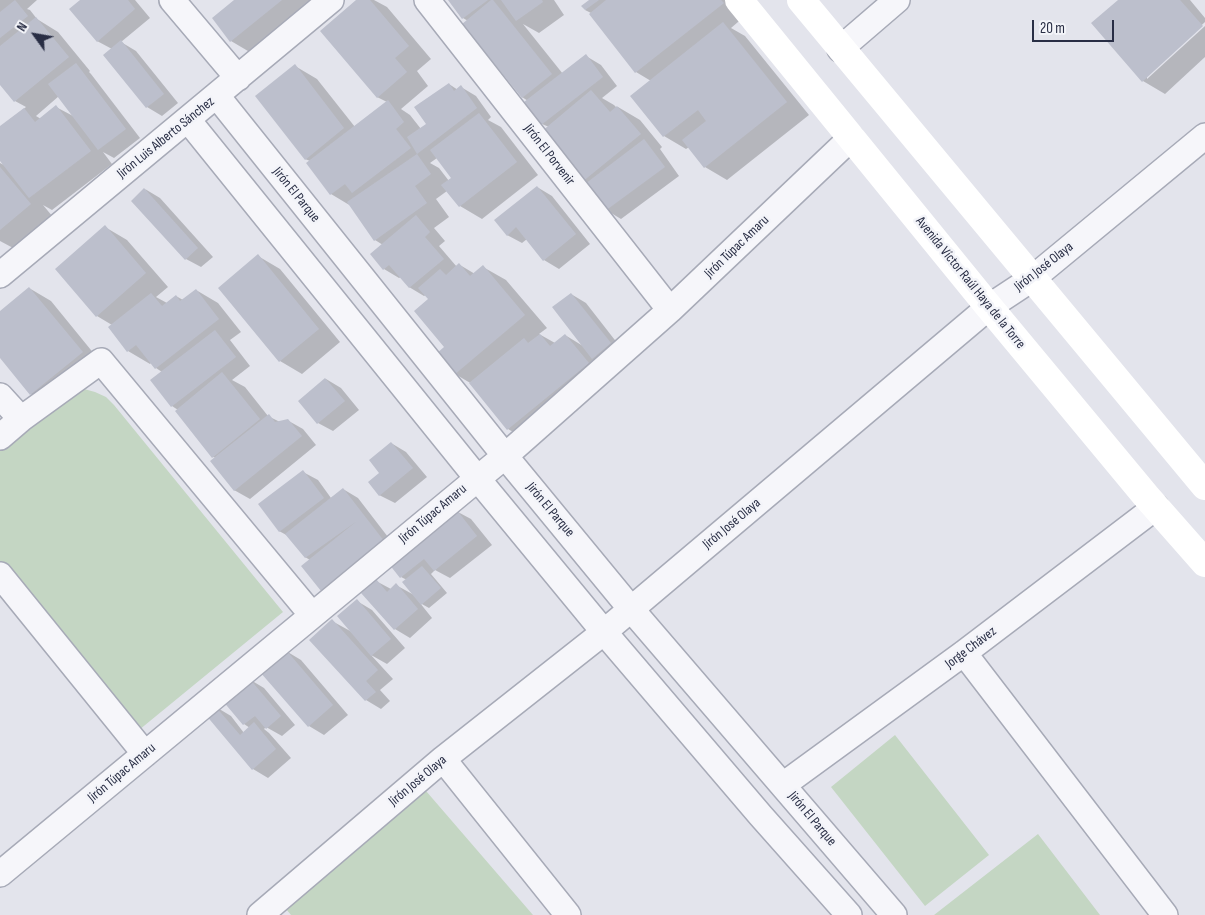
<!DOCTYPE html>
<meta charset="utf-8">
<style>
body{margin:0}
#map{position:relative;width:1205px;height:915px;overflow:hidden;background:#e3e4ec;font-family:"Sofia Sans Condensed",sans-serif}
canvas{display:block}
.north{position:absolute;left:10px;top:10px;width:50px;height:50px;-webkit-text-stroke:4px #f3f4f9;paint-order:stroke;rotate:302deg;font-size:14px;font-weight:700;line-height:20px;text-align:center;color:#292e45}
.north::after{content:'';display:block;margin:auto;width:18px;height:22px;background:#292e45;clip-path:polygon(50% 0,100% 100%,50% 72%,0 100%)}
.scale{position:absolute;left:1032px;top:20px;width:82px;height:22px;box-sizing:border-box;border:2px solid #292e45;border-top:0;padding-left:6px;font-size:15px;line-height:18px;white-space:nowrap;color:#292e45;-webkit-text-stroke:4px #f3f4f9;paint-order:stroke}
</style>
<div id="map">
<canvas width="1205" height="915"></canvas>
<div class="north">N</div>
<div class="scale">20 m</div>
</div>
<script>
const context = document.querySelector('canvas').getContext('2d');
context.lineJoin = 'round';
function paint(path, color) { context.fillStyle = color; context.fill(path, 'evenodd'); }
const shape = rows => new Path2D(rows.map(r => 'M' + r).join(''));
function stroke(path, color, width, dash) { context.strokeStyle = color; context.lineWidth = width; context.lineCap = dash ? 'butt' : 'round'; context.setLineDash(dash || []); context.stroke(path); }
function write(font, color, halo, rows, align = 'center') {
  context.font = font + ' "Sofia Sans Condensed",sans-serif'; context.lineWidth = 5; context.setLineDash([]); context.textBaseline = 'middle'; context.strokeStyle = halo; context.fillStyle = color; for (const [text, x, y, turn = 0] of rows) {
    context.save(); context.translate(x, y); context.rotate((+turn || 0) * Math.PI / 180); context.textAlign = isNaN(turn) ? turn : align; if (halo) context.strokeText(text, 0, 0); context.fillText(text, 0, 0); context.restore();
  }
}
paint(shape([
 [84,389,95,392,106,397,114,405,283,612,139,730,0,564,0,447],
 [895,735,989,855,925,906,831,787],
 [420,784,533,915,291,915,281,903],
 [1038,834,1100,915,934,915]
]), '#c4d6c3');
paint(shape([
 [0,0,37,0,27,9,30,10,37,19,58,32,90,71,89,72,91,74,140,138,114,158,103,152,112,164,52,210,43,205,53,217,15,249,0,241,0,163,6,166,0,158,0,127,26,107,15,101,0,83],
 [59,96,75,117,56,107,41,119,36,116],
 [82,0,135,0,150,18,121,42,136,51,178,103,162,116,147,107,112,49,97,41],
 [236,0,320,0,253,54,231,41],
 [358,0,374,0,387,7,431,59,417,71,428,86,401,109,410,115,421,129,427,124,449,84,458,90,461,87,476,96,491,117,488,120,501,127,538,175,482,219,460,206,447,191,436,199,449,217,434,228,445,241,439,246,457,267,460,265,475,274,483,267,506,280,547,328,539,334,555,343,565,335,583,346,571,294,586,303,625,353,530,442,508,429,472,384,455,374,430,300,426,295,424,296,409,287,401,277,399,278,384,269,372,254,383,245,375,240,351,206,331,194,307,163,310,161,305,159,295,66,317,79,355,127,387,102,377,97],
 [437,158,453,178,449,181,439,168,430,163],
 [450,0,554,0,564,15,539,33,523,24,563,74,586,56,601,65,617,86,602,98,614,105,617,108,618,107,640,120,662,147,660,149,679,176,621,219,606,210,583,181,549,127,542,124,528,101,522,97,468,21,463,18],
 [591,0,732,0,745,16,731,28,745,36,809,115,727,180,705,167,689,147,686,149,664,136,651,81,636,72,591,13,585,10],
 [1120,0,1190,0,1205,18,1205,22,1147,76,1147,79,1205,26,1205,57,1165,94,1143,81],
 [537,187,552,196,590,244,559,269,544,260,527,239,522,243,507,235],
 [145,189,160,198,213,257,201,267,186,259],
 [105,227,127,240,168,287,156,297,167,303,176,296,183,300,196,290,218,303,241,332,230,340,250,366,232,380,245,387,268,416,280,422,287,420,303,429,316,445,250,499,234,490,216,458,213,457,178,410,172,406,152,380,162,372,156,368,151,363,150,364,128,351,112,325,97,316,56,269],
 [258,256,280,269,340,342,302,374,280,361],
 [29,288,51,301,104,366,54,407,31,394,0,356,0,312],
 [326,379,341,388,359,410,333,431,318,423],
 [391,443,406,452,427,477,395,503,379,495,381,473],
 [303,472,318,480,331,498,343,489,358,498,398,550,337,599,322,590,310,560,305,557,290,537,279,531],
 [456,511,471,519,492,545,450,578,435,570,431,574,447,593,429,608,420,603,432,618,410,638,395,629,376,581,391,589,396,585,414,595,407,580,401,577],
 [357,601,372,610,405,648,387,664,371,655,393,679,380,690,390,701,381,709,366,700,311,641,332,621,352,632],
 [286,651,301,660,348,715,324,735,309,726],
 [249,679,264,688,295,725,282,736,266,727,264,729,269,733,291,758,268,778,253,769,216,707,231,716,244,733,250,728,244,724,224,700]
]), '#0003');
paint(shape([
 [15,0,28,16,0,38,0,12],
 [80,0,128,0,135,9,97,42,69,9],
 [234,0,282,0,230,42,212,18],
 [356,0,370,0,409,46,395,58,407,72,377,98,320,31],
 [448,0,488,0,462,19],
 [491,0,493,0,552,74,522,98,462,24],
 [501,0,542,0,543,2,516,21],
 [589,0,599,0,585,10,581,6],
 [606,0,721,0,724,3,635,73,589,14],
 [1118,0,1180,0,1203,26,1142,82,1091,23],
 [36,17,69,57,14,102,0,85,0,46],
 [723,22,787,102,704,168,682,140,706,121,698,110,663,137,630,96],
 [121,40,164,94,146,108,103,55],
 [586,54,603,77,541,125,524,102],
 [76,63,126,129,98,150,48,84],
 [295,64,344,128,305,160,255,96],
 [449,83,454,91,461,85,477,108,417,154,407,137,426,124,414,107],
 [591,90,610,112,617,106,641,134,582,182,541,132],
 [388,100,404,122,396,129,411,148,352,193,345,184,330,195,306,163],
 [56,105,91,151,29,198,0,161,0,126,24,108,35,122],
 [479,113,517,162,459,207,441,185,451,178,430,150],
 [644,139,665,167,605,211,585,184],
 [417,154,431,174,415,186,427,203,374,241,347,202],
 [0,167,31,204,0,230],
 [537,186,576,234,543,261,516,227,507,236,494,220],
 [144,188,198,248,185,260,131,201],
 [416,215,430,232,425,237,444,259,409,288,389,265,383,270,370,254],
 [105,225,146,273,96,317,55,269],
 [258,254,319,329,279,362,218,288],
 [459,263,470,276,483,265,525,315,454,375,436,354,444,347,414,311,428,299,418,288,440,269,446,275],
 [29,287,83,352,30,395,0,358,0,311],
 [196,289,219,319,155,369,136,345,127,352,108,327,151,293,162,306,176,295,180,301],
 [571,293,611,343,592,359,552,307],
 [215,330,236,357,171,407,150,380],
 [540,334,550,346,565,334,589,363,507,430,469,383,524,338,528,343],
 [222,372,260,419,212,458,175,411],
 [325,378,345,401,317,424,298,401],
 [269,414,275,422,288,419,302,436,234,491,210,461],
 [391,442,413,468,379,496,368,482,379,473,369,460],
 [303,470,324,498,279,532,258,504],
 [343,488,384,541,321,591,301,566,357,521,305,558,285,534],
 [456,509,477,536,434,571,424,559,400,578,389,564],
 [422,566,441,588,421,605,402,582],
 [376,579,387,592,396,583,418,609,394,630,361,593],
 [357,599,391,639,371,656,337,616],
 [332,619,378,670,366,681,376,692,365,701,309,640],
 [286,650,333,705,308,727,260,672],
 [249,678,281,716,266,729,255,716,243,725,222,700],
 [215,706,240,735,254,722,276,749,252,770,205,714]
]), '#bcbfcc');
const minor = shape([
 [172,0,238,78],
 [427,0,670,310],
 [840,49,897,0],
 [217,96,505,456,631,609,894,915],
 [188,120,477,478,604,632,761,816,849,915],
 [0,275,331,0],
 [0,396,21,419],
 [0,437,21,419,101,361,312,615],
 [0,575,145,754],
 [964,653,1165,915],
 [443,759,568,915],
 [783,785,964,653,1156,507],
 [0,874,505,456,670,310,851,138],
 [260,915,443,759,604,632,989,307,1033,278,1205,136]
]);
stroke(minor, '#a7aab7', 28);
stroke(minor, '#f6f6fa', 25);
stroke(shape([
 [739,0,989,307,1146,496,1205,563],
 [801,0,1205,486]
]), '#fff', 28);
write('14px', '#292e45', '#f3f4f9', [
 ["Jirón Luis Alberto Sánchez",166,138,-39],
 ["Jirón El Porvenir",549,155,52],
 ["Jirón El Parque",296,195,51],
 ["Jirón Túpac Amaru",737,247,-44],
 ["Jirón José Olaya",1044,267,-38],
 ["Avenida Víctor Raúl Haya de la Torre",970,283,51],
 ["Jirón El Parque",550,510,50],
 ["Jirón Túpac Amaru",433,514,-40],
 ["Jirón José Olaya",732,524,-40],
 ["Jorge Chávez",971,648,-37],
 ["Jirón Túpac Amaru",122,773,-40],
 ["Jirón José Olaya",418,781,-40],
 ["Jirón El Parque",812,819,50]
]);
</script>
